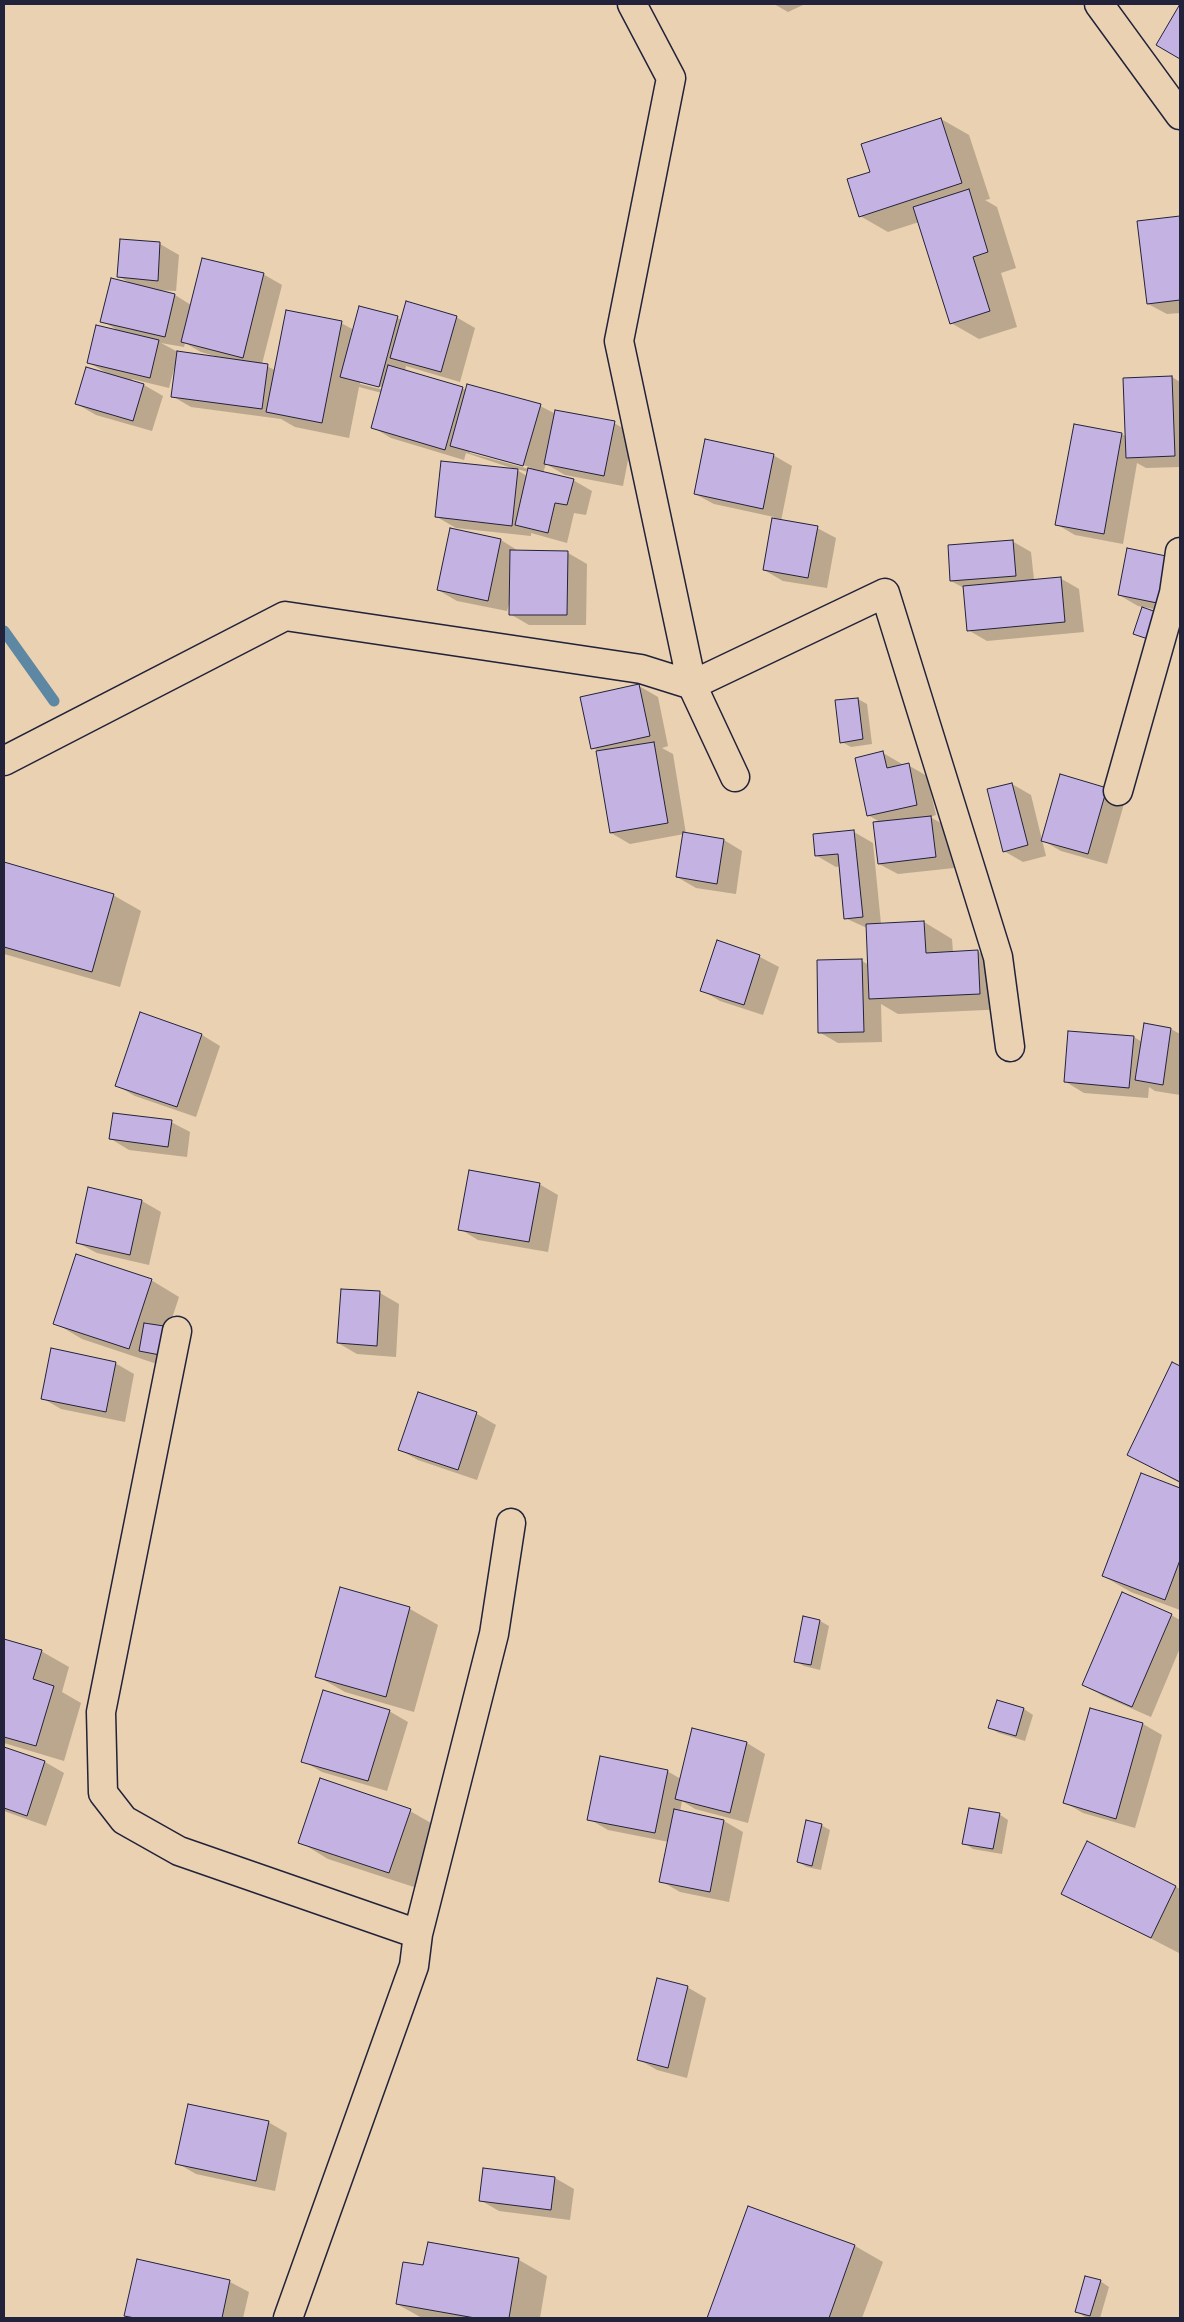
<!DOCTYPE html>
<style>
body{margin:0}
#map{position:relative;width:1184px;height:2322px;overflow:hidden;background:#e9d1b1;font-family:Mynerve,sans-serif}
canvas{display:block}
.frame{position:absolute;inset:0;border:5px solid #22223b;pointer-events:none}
</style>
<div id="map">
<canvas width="1184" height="2322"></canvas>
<div class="frame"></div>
</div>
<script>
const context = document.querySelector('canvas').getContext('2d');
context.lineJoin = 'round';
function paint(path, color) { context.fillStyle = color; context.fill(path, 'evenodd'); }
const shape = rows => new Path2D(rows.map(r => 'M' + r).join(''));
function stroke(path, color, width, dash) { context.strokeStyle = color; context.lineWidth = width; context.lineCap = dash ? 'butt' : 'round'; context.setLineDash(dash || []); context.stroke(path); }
paint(shape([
 [774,4,805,4,788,12],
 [1180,5,1180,57,1158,45],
 [941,119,969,135,990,199,985,200,997,207,1016,268,1001,273,1017,327,979,339,951,323,919,222,888,232,860,216,872,173],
 [1180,217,1180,313,1167,314,1148,304,1138,223],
 [160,244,179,255,176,291,156,290,175,295,191,305,263,274,282,285,262,364,275,370,341,323,354,330,397,318,402,320,456,317,475,328,460,382,406,366,405,371,467,390,540,406,556,414,614,423,633,434,623,486,565,475,546,464,543,473,573,480,592,491,586,515,574,513,567,543,531,533,531,536,456,528,437,517,515,469,466,453,464,460,391,438,372,427,382,393,359,387,349,438,295,427,281,419,191,407,172,396,177,365,175,365,169,388,132,379,132,381,144,385,163,396,152,431,96,415,77,404,107,373,89,363,119,331,102,321,130,283,118,276],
 [161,343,184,347,185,343,201,352,215,356,215,358,178,352],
 [360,381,385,388,384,390,360,384],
 [470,450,530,467,529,469,470,453],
 [517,469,528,472,527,476,517,470],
 [1172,377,1180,382,1180,467,1146,468,1137,463,1123,544,1075,535,1056,524,1122,434,1127,437],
 [773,455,792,466,781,521,817,528,836,538,827,588,783,581,764,570,774,517,714,504,695,494],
 [451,530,501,540,520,552,568,553,587,564,586,625,529,625,510,614,510,601,507,611,457,601,438,590],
 [1012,541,1031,552,1034,580,1060,578,1079,589,1084,632,987,641,968,630,964,588,951,581],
 [1128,549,1180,614,1138,606,1119,595],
 [639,686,658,697,668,746,662,748,673,754,686,834,724,840,742,851,736,894,696,888,677,877,684,834,630,844,611,833,598,751,593,748],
 [858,699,867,704,872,744,851,747,842,742],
 [883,753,902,764,902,766,908,765,927,776,936,815,930,817,950,828,954,868,898,874,879,864,880,822,868,815],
 [1061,776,1125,800,1107,864,1061,851,1042,840,1046,856,1023,862,1004,851,1012,784,1031,795,1042,840],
 [854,832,873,843,881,924,924,922,952,939,953,953,977,951,1005,968,1007,1009,898,1014,881,1004,882,1042,838,1043,819,1032,862,961,869,965,867,928,845,918,840,866,836,867,817,856],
 [4,863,113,895,141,911,120,987,4,954],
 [718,942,760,957,779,967,763,1015,720,1001,701,990],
 [1171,1029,1180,1034,1180,1095,1155,1091,1149,1087,1148,1098,1084,1093,1066,1082,1134,1037,1142,1042],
 [202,1035,220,1046,196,1117,135,1096,116,1085],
 [171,1122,190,1132,187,1157,129,1150,111,1139],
 [539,1184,558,1195,548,1252,478,1240,460,1229],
 [89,1189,142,1201,161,1212,149,1265,97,1253,78,1243],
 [151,1280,179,1297,157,1364,82,1339,55,1323],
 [342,1290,380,1293,399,1304,396,1357,357,1354,338,1343],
 [115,1363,134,1374,125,1422,61,1409,42,1398],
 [1173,1364,1180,1368,1180,1483,1128,1455],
 [419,1394,477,1414,496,1425,477,1480,418,1460,400,1450],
 [1142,1475,1180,1490,1180,1610,1131,1592,1103,1576],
 [341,1589,410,1609,438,1625,414,1712,345,1692,317,1676],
 [1171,1615,1180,1620,1180,1648,1151,1717,1103,1696,1084,1685],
 [804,1618,820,1621,829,1626,820,1670,804,1666,795,1661],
 [4,1640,41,1651,69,1667,62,1692,81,1703,64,1761,4,1743],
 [998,1702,1024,1709,1033,1715,1025,1741,999,1733,990,1728],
 [1091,1709,1143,1724,1162,1735,1135,1828,1083,1813,1064,1802],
 [389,1711,408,1722,387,1791,322,1772,303,1761],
 [747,1743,765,1754,748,1823,695,1809,682,1801,680,1812,724,1821,743,1832,729,1902,680,1892,661,1881,669,1842,608,1830,589,1819,667,1771,681,1779],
 [4,1748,45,1762,64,1773,46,1826,4,1811],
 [410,1811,438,1827,417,1888,328,1859,300,1842],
 [999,1814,1008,1820,1002,1854,973,1849,964,1843],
 [821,1825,830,1830,821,1870,807,1867,798,1862],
 [1088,1843,1180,1889,1179,1953,1063,1893],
 [687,1987,706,1998,687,2078,657,2070,638,2059],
 [268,2122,287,2133,275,2191,196,2174,177,2163],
 [555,2178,574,2189,570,2220,499,2211,480,2200],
 [748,2207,855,2246,883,2262,862,2318,708,2318],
 [428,2244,519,2260,547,2276,540,2318,422,2318,397,2304,424,2267],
 [138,2260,230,2282,249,2292,243,2318,131,2318,126,2315],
 [1100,2281,1109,2287,1100,2318,1085,2317,1076,2311]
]), '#0003');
stroke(shape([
 [4,631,54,701]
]), '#5d87a2', 11);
const building = shape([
 [1180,4,1180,59,1156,45,1180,4],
 [941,118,962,183,859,217,847,179,870,172,861,144,941,118],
 [969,189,988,252,973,257,990,311,950,324,913,207,969,189],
 [1180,216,1180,300,1147,304,1137,221,1180,216],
 [120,239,160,242,158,281,117,277,120,239],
 [202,258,264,273,243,358,181,342,202,258],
 [111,278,175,294,165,337,100,322,111,278],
 [406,301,457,316,441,372,390,358,406,301],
 [359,306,398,316,379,387,340,377,359,306],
 [286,310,342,321,322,423,266,412,286,310],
 [96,325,159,340,150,378,87,363,96,325],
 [177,351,268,364,262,409,171,397,177,351],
 [388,365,463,387,445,450,371,428,388,365],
 [86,367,144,384,133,421,75,404,86,367],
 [1172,376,1175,456,1126,458,1123,378,1172,376],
 [467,384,541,404,523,466,450,446,467,384],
 [555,410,615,421,604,476,544,464,555,410],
 [1074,424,1122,433,1104,534,1055,525,1074,424],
 [705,439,774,454,763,509,694,494,705,439],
 [441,461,518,469,512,526,435,517,441,461],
 [528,468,574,479,567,505,555,503,548,533,515,525,528,468],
 [772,518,818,526,808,578,763,570,772,518],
 [450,528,501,539,488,601,437,590,450,528],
 [1013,540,1016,576,950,581,948,545,1013,540],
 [1127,548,1171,557,1162,604,1118,595,1127,548],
 [510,550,568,551,567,615,509,615,510,550],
 [1061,577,1065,622,967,631,963,586,1061,577],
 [1142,607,1162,614,1154,641,1133,634,1142,607],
 [639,684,650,736,591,749,580,697,639,684],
 [858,698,863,739,840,743,835,700,858,698],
 [654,742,668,823,610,833,596,751,654,742],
 [883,751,887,768,909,763,917,805,867,816,855,758,883,751],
 [1060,774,1107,788,1088,854,1041,841,1060,774],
 [1012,783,1028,845,1003,852,987,789,1012,783],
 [931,816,936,857,878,864,873,822,931,816],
 [854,830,863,917,844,919,838,854,815,856,813,834,854,830],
 [683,832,724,839,717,884,676,877,683,832],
 [4,862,114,894,92,972,4,947,4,862],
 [924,921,926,953,978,950,980,994,869,999,866,924,924,921],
 [717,940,760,955,744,1005,700,991,717,940],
 [862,959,864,1032,818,1033,817,960,862,959],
 [140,1012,202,1034,177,1107,115,1086,140,1012],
 [1144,1023,1171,1028,1163,1085,1135,1080,1144,1023],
 [1068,1031,1134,1036,1129,1088,1064,1082,1068,1031],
 [113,1113,172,1120,168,1147,109,1139,113,1113],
 [469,1170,540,1183,529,1242,458,1230,469,1170],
 [88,1187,142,1200,130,1255,76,1243,88,1187],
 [76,1254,152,1279,129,1349,53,1324,76,1254],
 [341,1289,380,1291,377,1346,337,1343,341,1289],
 [144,1323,164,1326,160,1355,139,1351,144,1323],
 [51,1348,116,1362,106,1412,41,1399,51,1348],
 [1172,1362,1180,1366,1180,1482,1127,1455,1172,1362],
 [418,1392,477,1412,458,1470,398,1450,418,1392],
 [1141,1473,1180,1488,1180,1560,1165,1600,1102,1576,1141,1473],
 [340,1587,410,1607,386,1697,315,1677,340,1587],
 [1122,1592,1172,1614,1132,1707,1082,1685,1122,1592],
 [803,1616,820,1620,811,1665,794,1662,803,1616],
 [4,1639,42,1650,33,1679,54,1686,36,1746,4,1737,4,1639],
 [323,1690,390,1710,368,1781,301,1762,323,1690],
 [997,1700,1024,1708,1016,1736,988,1728,997,1700],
 [1090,1708,1143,1723,1116,1819,1063,1803,1090,1708],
 [692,1728,747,1742,730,1813,675,1799,692,1728],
 [4,1747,45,1761,27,1816,4,1808,4,1747],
 [600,1756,668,1770,655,1833,587,1820,600,1756],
 [320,1778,411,1809,389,1873,298,1843,320,1778],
 [969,1808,1000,1813,993,1849,962,1844,969,1808],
 [674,1809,724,1820,710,1892,659,1882,674,1809],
 [806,1820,822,1824,812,1866,797,1862,806,1820],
 [1087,1841,1176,1886,1151,1938,1061,1894,1087,1841],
 [657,1978,688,1986,668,2068,637,2060,657,1978],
 [188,2104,269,2121,256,2181,175,2164,188,2104],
 [483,2168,555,2177,551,2210,479,2201,483,2168],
 [748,2206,855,2245,829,2318,707,2318,748,2206],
 [428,2242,519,2258,509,2318,475,2318,396,2304,403,2262,423,2265,428,2242],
 [137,2259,230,2280,222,2318,135,2318,124,2316,137,2259],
 [1085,2276,1101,2280,1090,2316,1075,2312,1085,2276]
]);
paint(building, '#c4b2e2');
stroke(building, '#22223b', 1);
const street = shape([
 [632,4,671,78,619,341,692,685,885,593,998,957,1010,1047],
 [1099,4,1180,115],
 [4,761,285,616,641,669,692,685,735,777],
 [1118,791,1174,593,1180,552],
 [177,1331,101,1712,103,1793,124,1820,179,1851,418,1934],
 [288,2318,414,1966,418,1934,494,1634,511,1523]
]);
stroke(street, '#22223b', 31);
stroke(street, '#e9d1b1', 28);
</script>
